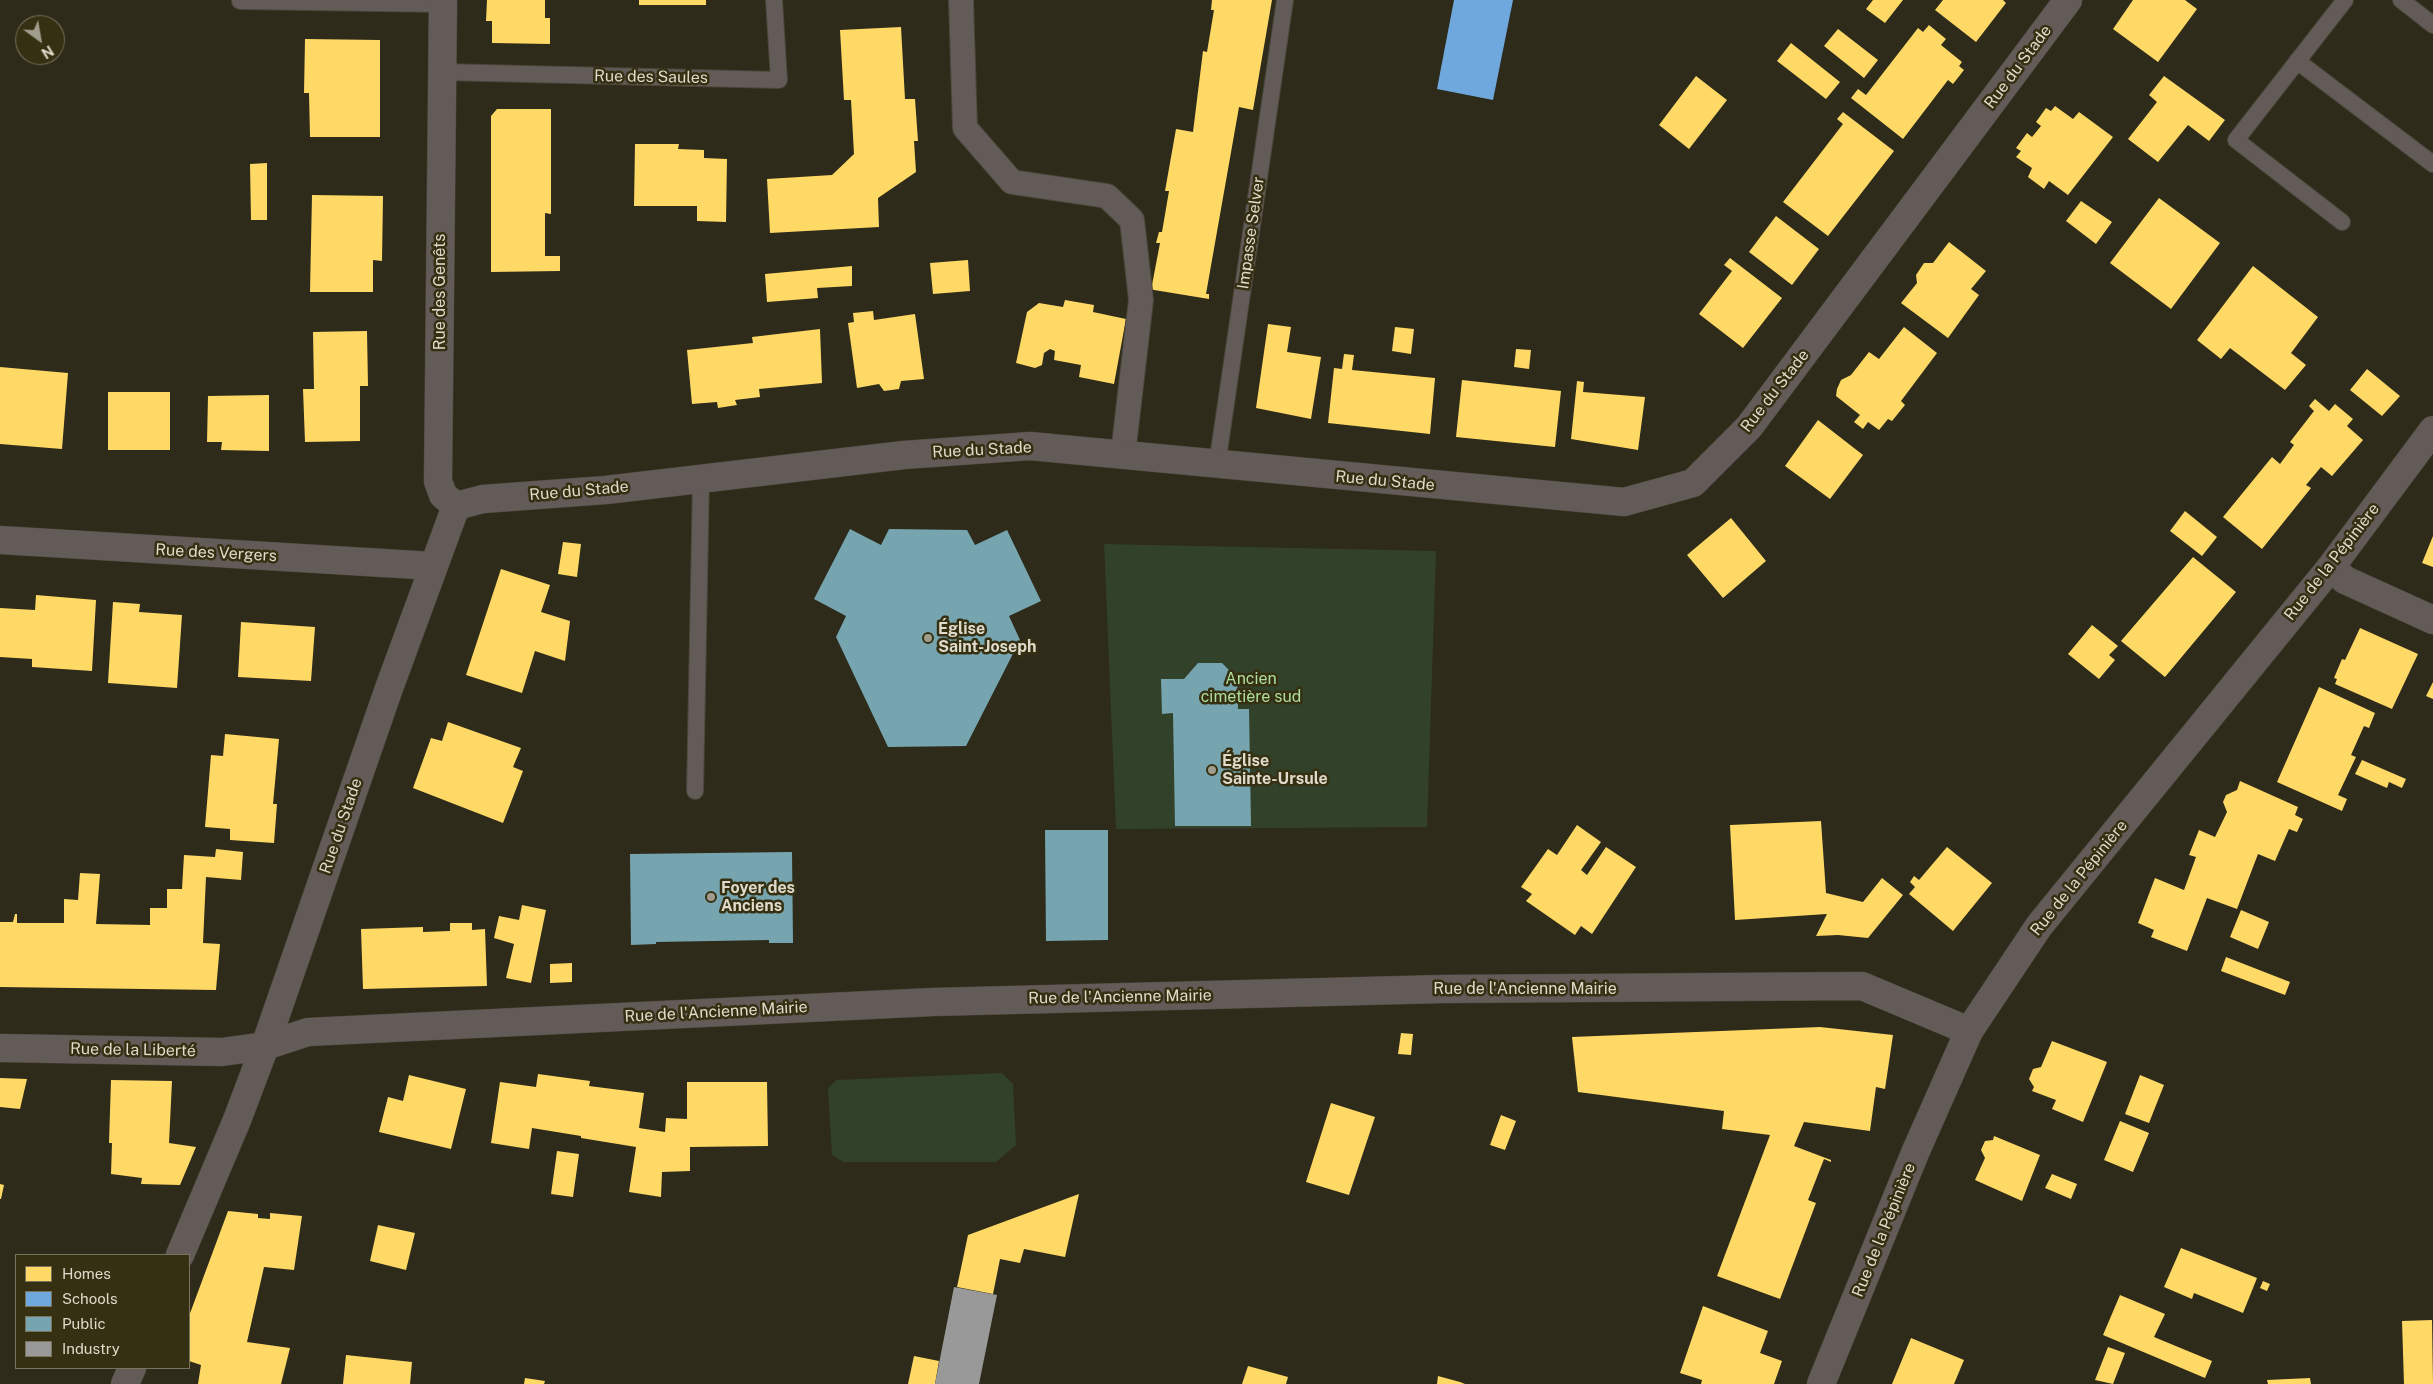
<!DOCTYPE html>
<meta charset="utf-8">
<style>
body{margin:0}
#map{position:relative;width:2433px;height:1384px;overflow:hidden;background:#2e2b1b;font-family:"Public Sans",sans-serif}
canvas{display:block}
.legend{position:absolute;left:15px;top:1254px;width:175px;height:115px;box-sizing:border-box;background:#363013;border:1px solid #7a745d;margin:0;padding:6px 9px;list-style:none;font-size:15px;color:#dfdbcb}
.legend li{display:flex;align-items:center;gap:10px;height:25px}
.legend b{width:25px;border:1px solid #7a745d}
.north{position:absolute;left:15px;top:15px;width:50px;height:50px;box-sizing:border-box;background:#363013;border:1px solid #7a745d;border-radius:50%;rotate:148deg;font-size:14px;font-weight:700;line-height:20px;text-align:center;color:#dfdbcb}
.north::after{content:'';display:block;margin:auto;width:18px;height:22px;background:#a19d8d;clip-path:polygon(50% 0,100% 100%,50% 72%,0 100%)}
</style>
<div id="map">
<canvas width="2433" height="1384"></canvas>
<ul class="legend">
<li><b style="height:14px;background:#ffd966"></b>Homes</li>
<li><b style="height:14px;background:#6fa8dc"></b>Schools</li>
<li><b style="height:14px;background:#76a5af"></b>Public</li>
<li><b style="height:14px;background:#999"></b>Industry</li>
</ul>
<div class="north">N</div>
</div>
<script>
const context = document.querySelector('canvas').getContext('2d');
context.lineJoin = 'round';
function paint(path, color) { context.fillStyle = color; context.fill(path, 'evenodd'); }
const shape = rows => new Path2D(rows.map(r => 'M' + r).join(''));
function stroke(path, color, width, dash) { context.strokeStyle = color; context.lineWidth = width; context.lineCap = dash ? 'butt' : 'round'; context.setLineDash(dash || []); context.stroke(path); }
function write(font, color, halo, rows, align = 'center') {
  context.font = font + ' "Public Sans",sans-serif'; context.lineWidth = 5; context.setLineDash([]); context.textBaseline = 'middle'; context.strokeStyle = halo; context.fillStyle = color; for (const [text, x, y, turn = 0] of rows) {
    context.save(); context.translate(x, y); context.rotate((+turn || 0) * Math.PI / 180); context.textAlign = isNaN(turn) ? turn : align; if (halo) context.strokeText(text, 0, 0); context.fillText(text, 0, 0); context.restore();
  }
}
paint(shape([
 [1104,544,1436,551,1427,827,1116,829],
 [1002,1073,1013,1084,1016,1145,996,1162,844,1162,832,1155,828,1089,836,1080]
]), '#32412a');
paint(shape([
 [487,0,545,0,545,18,550,18,550,44,492,43,492,21,486,21],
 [639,0,706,0,706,5,639,5],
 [1212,0,1272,0,1253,110,1239,107,1206,294,1209,294,1209,299,1148,289,1148,284,1152,285,1160,243,1156,243,1159,232,1162,232,1169,191,1165,191,1176,129,1193,132,1203,51,1207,52,1214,10,1211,10],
 [1873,0,1903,0,1885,23,1866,9],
 [1943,0,2003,0,2006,3,1976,42,1935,10],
 [2133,0,2185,0,2197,9,2158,62,2113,29],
 [1929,25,1946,39,1941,45,1962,62,1959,66,1964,70,1953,84,1948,80,1903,139,1851,98,1858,89,1866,95,1918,28,1923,32],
 [901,27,905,99,915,99,918,141,914,141,916,172,878,198,879,227,770,233,767,179,832,175,854,154,851,100,844,100,840,30],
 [1838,29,1878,60,1864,78,1824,46],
 [305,39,380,40,380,137,310,137,309,93,304,93],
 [1791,43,1840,82,1826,99,1777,61],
 [1696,76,1727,100,1689,149,1659,125],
 [2164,76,2225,120,2209,141,2188,125,2158,162,2128,139,2157,102,2149,95],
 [2055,106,2073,119,2079,112,2113,137,2068,195,2049,181,2044,189,2028,177,2032,168,2016,157,2021,151,2016,148,2027,133,2032,137,2041,126,2036,122,2046,108,2051,111],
 [497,109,551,109,551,214,545,213,545,256,560,256,560,271,491,272,491,116],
 [1843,112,1894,151,1828,236,1783,202,1843,124,1837,119],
 [635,144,679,144,678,149,704,150,704,158,727,159,726,222,697,221,697,206,634,206],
 [267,163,267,220,251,220,250,164],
 [312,195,383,196,382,261,373,260,373,292,310,292],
 [2159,198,2220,243,2171,309,2110,263],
 [2081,201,2112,222,2096,244,2066,221],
 [1776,216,1819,249,1792,285,1749,252],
 [1949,242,1986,271,1971,289,1979,295,1948,338,1901,303,1917,283,1916,275,1924,263,1933,263],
 [1730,258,1782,298,1743,348,1699,314,1732,271,1724,265],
 [968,260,970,291,933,294,930,263],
 [852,266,852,286,817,288,818,298,767,302,765,274],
 [2253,266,2318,317,2291,353,2306,365,2285,390,2230,348,2221,359,2197,340],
 [1065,300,1094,305,1093,312,1126,319,1114,384,1079,377,1081,365,1054,360,1055,351,1050,349,1044,353,1042,365,1035,368,1016,363,1027,312,1039,303,1063,307],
 [873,311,874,320,915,314,924,379,901,381,899,389,884,391,879,384,857,388,848,323,854,322,853,313],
 [1268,324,1291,327,1287,352,1321,357,1311,419,1256,408],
 [1395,327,1414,329,1411,354,1392,351],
 [1904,327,1937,353,1901,401,1905,405,1892,421,1888,419,1879,430,1868,422,1863,429,1854,422,1860,415,1836,396,1837,389,1841,380,1851,375,1869,352,1879,359],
 [820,329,822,383,759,389,760,397,735,400,737,405,718,408,717,402,692,404,687,350,753,343,752,337],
 [367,331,368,386,360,386,360,441,305,442,303,389,314,389,313,332],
 [1516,349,1531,350,1529,369,1514,367],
 [1344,354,1354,355,1352,370,1435,378,1430,434,1328,423,1334,368,1342,369],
 [0,367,68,373,62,449,0,444],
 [2367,369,2400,396,2382,416,2350,390],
 [1462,380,1561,391,1555,447,1456,437],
 [1577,381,1584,382,1583,392,1645,397,1638,450,1571,439],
 [108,392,170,392,170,450,108,450],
 [269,395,269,451,221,450,222,442,207,442,208,396],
 [2315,399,2329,411,2335,404,2353,419,2347,426,2363,440,2332,476,2321,467,2306,485,2311,488,2262,549,2223,517,2272,457,2280,464,2294,445,2290,442,2314,411,2309,406],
 [1818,420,1863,455,1830,499,1785,466],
 [2185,511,2217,537,2202,556,2170,531],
 [1731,518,1766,561,1723,598,1687,555],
 [2433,536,2433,567,2422,563],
 [563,542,581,544,577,577,558,574],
 [2193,557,2236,592,2165,677,2121,641],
 [501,569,550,585,541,612,570,621,565,661,535,651,522,693,466,675],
 [36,595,96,600,92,671,32,667,32,659,0,657,0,608,35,610],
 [113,602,140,604,139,612,182,615,177,688,108,683],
 [241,622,315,627,311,681,238,677],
 [2092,625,2118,646,2109,655,2115,660,2099,679,2068,654],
 [2360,628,2418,654,2392,709,2335,684,2337,679,2334,678,2342,659,2345,660],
 [2433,682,2433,699,2426,696],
 [2319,687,2375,713,2369,728,2364,726,2351,755,2356,757,2338,795,2347,799,2342,811,2277,782],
 [448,722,521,748,513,767,523,771,503,823,413,788,431,738,442,741],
 [225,734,279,739,273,804,277,804,274,843,230,840,230,829,205,827,211,755,223,756],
 [2362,760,2406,779,2402,788,2389,782,2387,788,2355,774],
 [2240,781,2298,807,2295,815,2303,819,2297,832,2289,829,2275,861,2258,854,2237,909,2207,898,2187,951,2151,937,2154,930,2138,923,2155,878,2184,890,2196,857,2189,855,2199,830,2215,837,2227,812,2223,802,2226,795,2237,790],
 [1821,821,1826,893,1863,902,1882,878,1903,895,1868,938,1838,935,1816,936,1827,914,1735,920,1730,825],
 [1577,825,1601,842,1581,870,1587,875,1606,847,1636,867,1592,934,1581,926,1575,935,1526,901,1532,894,1521,887,1548,849,1557,855],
 [1947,847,1992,883,1953,931,1909,894,1915,887,1910,882,1914,876,1919,880],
 [216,849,243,852,241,880,206,877,203,943,220,944,216,990,0,987,0,922,13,922,15,914,17,914,17,923,64,923,64,899,78,900,80,873,100,874,96,924,150,925,150,908,167,908,167,889,182,889,184,855,215,857],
 [522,905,546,910,531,983,506,978,514,944,494,938,499,916,519,920],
 [2241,910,2269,922,2258,949,2230,937],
 [450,923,472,923,472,930,485,929,487,986,363,989,361,929,423,927,423,932,450,931],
 [2226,957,2290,982,2285,995,2221,971],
 [572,963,572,982,550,983,550,964],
 [1820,1027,1893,1035,1885,1089,1876,1087,1870,1131,1804,1122,1794,1146,1831,1160,1831,1162,1824,1159,1808,1200,1816,1203,1780,1299,1717,1276,1770,1135,1722,1129,1724,1111,1578,1092,1572,1037],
 [1401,1033,1413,1034,1411,1055,1398,1054],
 [2052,1041,2107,1062,2083,1122,2052,1109,2056,1100,2032,1091,2034,1087,2029,1079,2033,1069,2041,1067],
 [538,1074,590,1081,589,1086,644,1093,639,1128,665,1132,666,1118,687,1119,687,1082,767,1082,768,1146,690,1147,690,1171,662,1172,661,1197,629,1192,636,1147,581,1138,581,1136,532,1128,529,1149,491,1143,500,1082,536,1087],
 [409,1075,466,1089,451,1149,379,1132,388,1097,403,1101],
 [2140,1075,2164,1085,2149,1123,2125,1114],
 [0,1078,27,1079,20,1109,0,1107],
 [111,1080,172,1081,169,1143,196,1147,180,1185,141,1184,142,1178,111,1174,112,1143,109,1143],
 [1331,1103,1375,1117,1349,1195,1306,1182],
 [1501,1115,1516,1121,1505,1150,1490,1145],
 [2120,1121,2149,1133,2133,1172,2104,1160],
 [1994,1136,2040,1155,2022,1201,1975,1180,1985,1158,1981,1150,1985,1141,1993,1140],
 [557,1151,579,1154,573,1197,551,1194],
 [2052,1174,2077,1184,2071,1199,2045,1188],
 [0,1184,4,1185,1,1199,0,1199],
 [1079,1194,1065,1257,1024,1249,1020,1263,1000,1259,993,1294,957,1287,968,1235],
 [228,1211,258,1214,258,1218,270,1219,270,1213,302,1216,294,1270,264,1267,247,1342,290,1348,281,1384,198,1384,201,1365,189,1361,189,1316],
 [378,1225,415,1233,406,1270,370,1261],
 [2181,1248,2257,1278,2243,1313,2194,1293,2192,1299,2164,1287],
 [2263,1281,2270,1284,2267,1291,2260,1288],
 [2120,1295,2165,1314,2154,1337,2212,1361,2205,1378,2103,1335],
 [1703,1306,1768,1331,1760,1353,1782,1361,1774,1384,1701,1384,1702,1380,1680,1373],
 [2432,1320,2433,1384,2404,1384,2402,1321],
 [1911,1338,1964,1360,1954,1384,1892,1384],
 [2108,1347,2125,1353,2113,1384,2095,1380],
 [346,1355,412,1362,410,1384,343,1384],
 [914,1356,939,1361,935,1384,908,1384],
 [1248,1366,1288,1377,1286,1384,1242,1384],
 [1438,1376,1460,1382,1465,1384,1437,1384],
 [525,1378,545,1381,544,1384,524,1384],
 [2310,1378,2311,1384,2268,1384,2267,1380]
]), '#ffd966');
paint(shape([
 [1454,0,1513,0,1493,100,1437,89]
]), '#6fa8dc');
paint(shape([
 [850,529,881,545,889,529,967,530,975,545,1007,530,1041,601,1009,616,1020,640,966,746,888,747,836,637,846,616,814,599],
 [1198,663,1222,663,1237,678,1238,709,1249,709,1251,826,1175,826,1173,713,1162,714,1161,679,1184,679],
 [1045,830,1108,830,1108,940,1046,941],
 [792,852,793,943,769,943,769,940,656,942,656,944,631,945,630,854]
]), '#76a5af');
paint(shape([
 [954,1287,997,1295,979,1384,935,1384]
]), '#999');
const service = shape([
 [2401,0,2433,25],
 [240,1,443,4],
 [2297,61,2433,164],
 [442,72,779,80,774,0],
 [2342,222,2236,140,2345,0],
 [1217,465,1285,0],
 [695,791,701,479]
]);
const pedestrian = shape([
 [961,0,965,128,1012,182,1107,196,1132,220,1141,300,1123,454]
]);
const minor = shape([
 [443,0,438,481,443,495,456,506],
 [0,540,433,566],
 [2331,567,2345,580,2433,620],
 [0,1048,222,1052,265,1046,308,1032,933,1002,1443,989,1862,986,1969,1031],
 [180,1255,237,1120,265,1046,388,691,456,506,483,499,606,490,904,455,1030,446,1624,502,1693,483,1749,427,2068,0],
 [125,1384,132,1368],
 [1821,1384,1915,1153,1969,1031,2039,926,2331,567,2433,430]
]);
stroke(service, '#494639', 18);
stroke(pedestrian, '#494639', 26);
stroke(minor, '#494639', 29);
stroke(service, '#625b58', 16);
stroke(pedestrian, '#625b58', 24);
stroke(minor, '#625b58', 28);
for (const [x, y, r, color] of [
 [928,638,5,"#a19d8d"],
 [1212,770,5,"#a19d8d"],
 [711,897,5,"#a19d8d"]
]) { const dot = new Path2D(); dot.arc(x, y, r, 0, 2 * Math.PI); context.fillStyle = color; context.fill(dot); stroke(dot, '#363013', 2); }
write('16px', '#dfdbcb', '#363013', [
 ["Rue du Stade",2018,67,-53],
 ["Rue des Saules",651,77,1],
 ["Impasse Selver",1251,233,-82],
 ["Rue des Genêts",440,292,-90],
 ["Rue du Stade",1775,391,-52],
 ["Rue du Stade",982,450,-3],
 ["Rue du Stade",1385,481,5],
 ["Rue du Stade",579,491,-5],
 ["Rue des Vergers",216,553,3],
 ["Rue de la Pépinière",2332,562,-52],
 ["Rue du Stade",341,826,-71],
 ["Rue de la Pépinière",2079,878,-51],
 ["Rue de l'Ancienne Mairie",1525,989],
 ["Rue de l'Ancienne Mairie",1120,997,-1],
 ["Rue de l'Ancienne Mairie",716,1012,-3],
 ["Rue de la Liberté",133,1050,1],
 ["Rue de la Pépinière",1884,1230,-68]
]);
write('bold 16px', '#dfdbcb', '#363013', [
 ["Église",938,629],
 ["Saint-Joseph",938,647],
 ["Église",1222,761],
 ["Sainte-Ursule",1222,779],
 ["Foyer des",721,888],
 ["Anciens",721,906]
], 'left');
write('16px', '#aede9e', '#363013', [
 ["Ancien",1251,679],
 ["cimetière sud",1251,697]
]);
</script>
